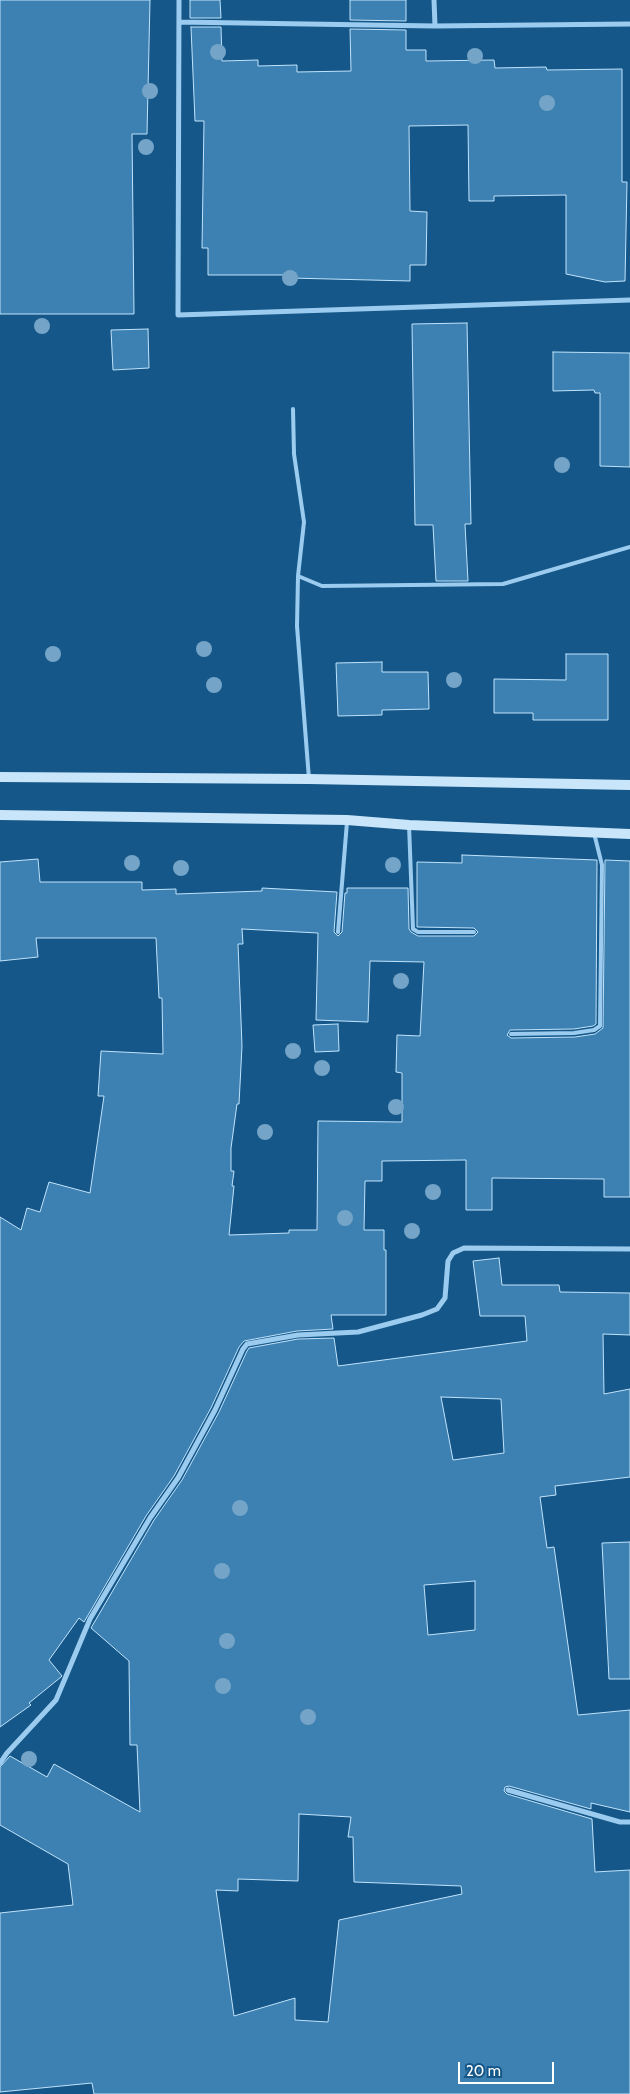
<!DOCTYPE html>
<style>
body{margin:0}
#map{position:relative;width:630px;height:2094px;overflow:hidden;background:#155788;font-family:Cabin,sans-serif}
canvas{display:block}
.scale{position:absolute;left:458px;top:2062px;width:96px;height:22px;box-sizing:border-box;border:2px solid #fff;border-top:0;padding-left:6px;font-size:15px;line-height:18px;white-space:nowrap;color:#fff;-webkit-text-stroke:4px #155788;paint-order:stroke}
</style>
<div id="map">
<canvas width="630" height="2094"></canvas>
<div class="scale">20 m</div>
</div>
<script>
const context = document.querySelector('canvas').getContext('2d');
context.lineJoin = 'round';
function paint(path, color) { context.fillStyle = color; context.fill(path, 'evenodd'); }
const shape = rows => new Path2D(rows.map(r => 'M' + r).join(''));
function stroke(path, color, width, dash) { context.strokeStyle = color; context.lineWidth = width; context.lineCap = dash ? 'butt' : 'round'; context.setLineDash(dash || []); context.stroke(path); }
const building = shape([
 [0,0,150,0,147,134,132,134,134,314,0,314,0,0],
 [190,0,220,0,221,18,190,18,190,0],
 [350,0,406,0,406,21,350,20,350,0],
 [191,27,221,27,222,61,258,60,258,66,297,65,297,72,351,71,350,29,406,30,406,50,426,50,426,61,494,60,495,68,546,67,547,70,622,69,622,182,627,182,625,281,605,282,566,274,566,195,494,196,494,201,469,201,468,125,409,126,410,211,427,212,426,265,410,265,410,281,290,278,290,275,208,275,208,248,202,248,204,121,195,121,191,27],
 [467,323,471,524,465,524,468,581,436,581,433,525,415,525,412,324,467,323],
 [148,329,149,368,113,370,111,330,148,329],
 [553,352,630,353,630,467,600,466,600,393,595,393,594,390,553,391,553,352],
 [566,654,608,654,608,720,533,720,533,713,494,713,494,679,566,680,566,654],
 [382,662,382,672,428,672,429,709,382,710,382,715,338,716,336,663,382,662],
 [462,855,597,860,596,1024,593,1026,574,1029,510,1030,507,1035,511,1038,575,1037,595,1034,603,1028,605,860,630,861,630,1197,604,1197,604,1179,492,1178,492,1210,466,1210,466,1160,382,1161,382,1181,365,1181,364,1230,384,1230,384,1250,386,1250,386,1315,331,1315,333,1329,297,1331,244,1341,239,1347,211,1408,174,1476,146,1516,84,1622,79,1618,49,1660,62,1676,61,1677,29,1703,31,1705,0,1727,0,1217,21,1230,27,1208,40,1212,49,1182,90,1193,104,1096,98,1096,101,1051,163,1054,162,998,159,998,156,938,36,938,38,957,0,961,0,862,38,859,40,882,142,882,142,890,176,889,176,894,262,891,262,888,337,892,334,932,338,936,342,932,345,893,347,893,347,888,408,888,409,929,411,932,418,936,474,936,478,932,474,928,417,927,417,862,462,863,462,855],
 [242,929,318,933,316,1020,368,1022,370,961,424,962,420,1036,397,1035,396,1072,402,1073,402,1122,318,1121,317,1230,289,1230,289,1233,229,1235,234,1186,232,1186,234,1171,231,1171,231,1148,237,1104,239,1104,242,1046,238,944,243,944,242,929],
 [338,1024,339,1051,315,1052,313,1025,338,1024],
 [499,1258,502,1285,559,1285,560,1292,630,1293,630,1335,603,1334,604,1394,630,1389,630,1477,555,1486,556,1495,540,1497,547,1548,554,1547,578,1715,630,1710,630,1812,591,1803,591,1809,509,1786,505,1787,504,1791,507,1794,592,1819,595,1872,630,1870,630,2094,94,2094,92,2083,0,2092,0,1913,73,1905,68,1864,0,1825,0,1767,10,1756,47,1777,54,1764,140,1812,137,1745,130,1745,129,1661,91,1628,154,1520,182,1480,219,1412,247,1351,249,1348,298,1339,334,1338,338,1366,527,1341,525,1316,480,1316,473,1261,499,1258],
 [441,1397,501,1399,504,1453,453,1460,441,1397],
 [475,1581,475,1630,428,1635,424,1585,475,1581],
 [299,1814,351,1817,348,1837,353,1837,354,1882,461,1886,462,1894,339,1920,328,2022,295,2020,295,1998,234,2016,216,1890,238,1891,238,1879,298,1881,299,1814],
 [630,1542,630,1679,609,1679,602,1543,630,1542]
]);
paint(building, '#3d81b2');
stroke(building, '#c1e3fb', 1);
stroke(shape([
 [293,409,294,454,304,522,298,576,322,586,503,584,630,547],
 [298,576,297,626,309,779],
 [409,825,413,929,418,932,474,932],
 [338,932,347,822],
 [511,1034,574,1033,594,1030,600,1026,602,865,594,833]
]), '#9bccef', 4);
stroke(shape([
 [179,0,178,315,630,300],
 [434,0,435,26],
 [179,22,435,26,630,24],
 [0,1763,7,1753,56,1700,90,1619,150,1518,178,1478,215,1410,243,1349,247,1344,298,1335,358,1332,422,1315,437,1309,445,1298,448,1261,453,1253,464,1248,630,1249],
 [508,1790,620,1822,630,1822]
]), '#9bccef', 5);
stroke(shape([
 [0,777,309,779,630,785],
 [0,815,347,820,409,825,630,834]
]), '#c9e5fa', 10);
context.fillStyle = '#74a4c7';
for (const [x, y] of [
 [218,52],
 [475,56],
 [150,91],
 [547,103],
 [146,147],
 [290,278],
 [42,326],
 [562,465],
 [204,649],
 [53,654],
 [454,680],
 [214,685],
 [132,863],
 [393,865],
 [181,868],
 [401,981],
 [293,1051],
 [322,1068],
 [396,1107],
 [265,1132],
 [433,1192],
 [345,1218],
 [412,1231],
 [240,1508],
 [222,1571],
 [227,1641],
 [223,1686],
 [308,1717],
 [29,1759]
]) { context.beginPath(); context.arc(x, y, 8, 0, 2 * Math.PI); context.fill(); }
</script>
